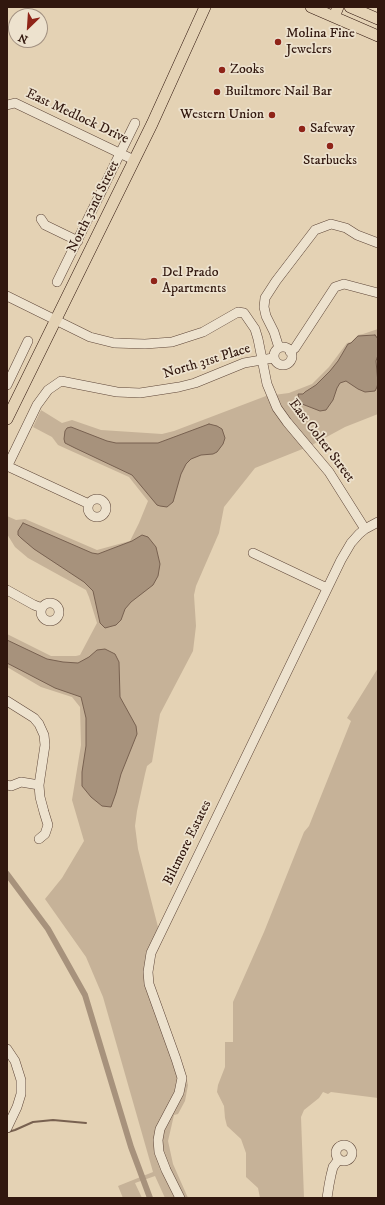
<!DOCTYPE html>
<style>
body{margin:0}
#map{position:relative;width:385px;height:1205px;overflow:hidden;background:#e4d2b4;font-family:"IM FELL DW Pica",serif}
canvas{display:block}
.frame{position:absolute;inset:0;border:8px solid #31170e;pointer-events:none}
.north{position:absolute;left:8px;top:8px;width:40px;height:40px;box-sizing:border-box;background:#ede2ce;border:1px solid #a29181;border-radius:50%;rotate:205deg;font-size:11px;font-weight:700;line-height:16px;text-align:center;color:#31170e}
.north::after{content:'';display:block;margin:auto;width:14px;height:18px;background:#8f2418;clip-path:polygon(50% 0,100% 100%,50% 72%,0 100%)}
</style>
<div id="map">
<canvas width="385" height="1205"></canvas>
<div class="frame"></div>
<div class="north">N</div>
</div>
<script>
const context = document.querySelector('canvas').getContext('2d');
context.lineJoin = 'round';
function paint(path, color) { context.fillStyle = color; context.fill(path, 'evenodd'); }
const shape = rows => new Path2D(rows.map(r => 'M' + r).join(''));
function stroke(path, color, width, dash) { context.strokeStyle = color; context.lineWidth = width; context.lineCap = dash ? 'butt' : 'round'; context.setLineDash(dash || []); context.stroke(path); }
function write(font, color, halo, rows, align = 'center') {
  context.font = font + ' "IM FELL DW Pica",serif'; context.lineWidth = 3.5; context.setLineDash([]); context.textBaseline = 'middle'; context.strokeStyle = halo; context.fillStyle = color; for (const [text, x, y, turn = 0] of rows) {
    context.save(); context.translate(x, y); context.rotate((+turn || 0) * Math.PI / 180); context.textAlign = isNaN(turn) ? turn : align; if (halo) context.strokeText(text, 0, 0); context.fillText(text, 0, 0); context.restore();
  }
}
paint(shape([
 [378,329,378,414,345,427,310,446,255,468,224,507,219,533,196,586,194,595,196,626,193,651,160,714,152,762,147,766,145,774,137,811,135,826,138,849,158,927,147,955,144,980,163,1034,184,1068,188,1085,185,1101,178,1114,174,1115,168,1141,173,1164,188,1198,165,1198,155,1176,135,1183,142,1198,123,1198,118,1186,153,1172,103,997,86,957,45,899,62,878,84,841,72,800,81,745,80,707,72,697,41,687,7,667,7,634,51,656,76,656,80,655,97,623,89,597,86,590,28,558,15,547,7,534,7,516,16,520,25,519,97,550,130,541,139,523,148,501,129,477,58,445,52,437,33,427,41,410,62,423,72,420,101,430,162,434,174,431,266,396,289,393,312,384,329,367,347,343,351,342,358,335,363,334],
 [378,668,378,1098,331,1092,328,1094,323,1092,319,1098,304,1110,301,1117,304,1198,260,1198,258,1188,246,1177,246,1153,241,1139,227,1126,225,1118,224,1106,217,1092,218,1085,225,1067,225,1042,233,1042,233,1002,264,932,304,832,309,826,351,721,347,718]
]), '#c6b298');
const water = shape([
 [375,335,378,339,378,355,376,361,378,383,377,387,375,391,365,392,358,389,346,381,340,383,337,388,333,400,326,410,320,411,302,404,299,399,298,394,303,394,305,392,316,385,330,371,338,361,348,344,351,343,358,336,375,335],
 [209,424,217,426,222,429,225,438,223,444,217,452,213,454,201,455,191,459,186,464,181,474,173,502,167,507,160,506,157,505,132,475,75,448,65,443,64,439,65,431,67,428,71,427,107,441,116,443,158,443,209,424],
 [23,523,92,553,98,554,132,541,142,535,148,537,156,547,160,564,158,576,153,585,131,602,125,609,121,620,116,625,105,628,100,623,93,591,84,582,34,549,21,538,18,535,18,531,23,523],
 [7,640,47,659,63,662,78,663,89,657,97,650,105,649,115,654,119,662,120,697,136,726,137,734,121,774,116,793,111,807,102,806,91,797,82,786,82,772,86,746,86,718,81,697,55,688,7,663,7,640]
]);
paint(water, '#a7927c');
stroke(water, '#786150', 1);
stroke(shape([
 [8,1132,15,1130,33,1122,53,1120,86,1123]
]), '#786150', 2);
stroke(shape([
 [7,874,48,929,85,995,131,1147,150,1198]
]), '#a7927c', 6);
const minor = shape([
 [7,105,15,103,134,160],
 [41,219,45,225,78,241],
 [57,282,135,123],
 [7,296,90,337,114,343,145,344,172,342,203,332,238,312,244,313,255,329,258,339,267,384,277,408,287,422,329,472,365,529],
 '274 356a9 9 0 1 1 18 0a9 9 0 1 1-18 0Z',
 [279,348,274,332,266,316,264,307,265,298,276,281,315,230,331,224,346,228,357,235,378,243],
 [290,352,295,348,335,287,344,284,378,293],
 [7,385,28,341],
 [7,466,89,504],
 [7,467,37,405,48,390,61,381,117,392,140,393,179,387,195,383,244,363,273,358],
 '88 508a9 9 0 1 1 18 0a9 9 0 1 1-18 0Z',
 [253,553,327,588],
 [7,590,34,605,42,608],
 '41 612a9 9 0 1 1 18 0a9 9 0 1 1-18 0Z',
 [7,701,34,718,39,724,44,735,45,745,39,785,40,797,44,812,48,825,45,834,39,839],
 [7,785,11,786,21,782,39,785],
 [7,1049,15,1061,21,1080,21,1094,17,1107,7,1128],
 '336 1153a8 8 0 1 1 16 0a8 8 0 1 1-16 0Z',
 [180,1198,166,1170,159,1152,158,1140,160,1129,179,1093,182,1078,176,1059,149,984,148,972,151,953,341,560,351,543,359,534,365,529,378,522],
 [327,1198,329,1185,331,1175,333,1167,339,1159]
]);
const major = shape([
 [311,7,378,36],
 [350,7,378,19],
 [334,17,338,7],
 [7,419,152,124,205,7]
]);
stroke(minor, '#5e4638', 10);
stroke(major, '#31170e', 12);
stroke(minor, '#ede2ce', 9);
stroke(major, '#e4d2b4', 11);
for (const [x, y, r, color] of [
 [278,42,4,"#8f2418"],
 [222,70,4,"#8f2418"],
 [217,92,4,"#8f2418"],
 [272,115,4,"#8f2418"],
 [302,129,4,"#8f2418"],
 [330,146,4,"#8f2418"],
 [154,281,4,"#8f2418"]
]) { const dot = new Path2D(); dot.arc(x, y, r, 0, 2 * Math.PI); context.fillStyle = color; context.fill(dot); stroke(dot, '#ede2ce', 1.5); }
write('14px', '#31170e', '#ede2ce', [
 ["Molina Fine",286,34],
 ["Jewelers",286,50],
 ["Zooks",230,70],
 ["Builtmore Nail Bar",225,92],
 ["Western Union",264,115,"right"],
 ["Safeway",310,129],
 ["Starbucks",330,161,"center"],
 ["Del Prado",162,273],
 ["Apartments",162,289]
], 'left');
write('14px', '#31170e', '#ede2ce', [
 ["East Medlock Drive",77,117,25],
 ["North 32nd Street",94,207,-64],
 ["North 31st Place",207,362,-17],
 ["East Colter Street",321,441,53],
 ["Biltmore Estates",188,843,-64]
]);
</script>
